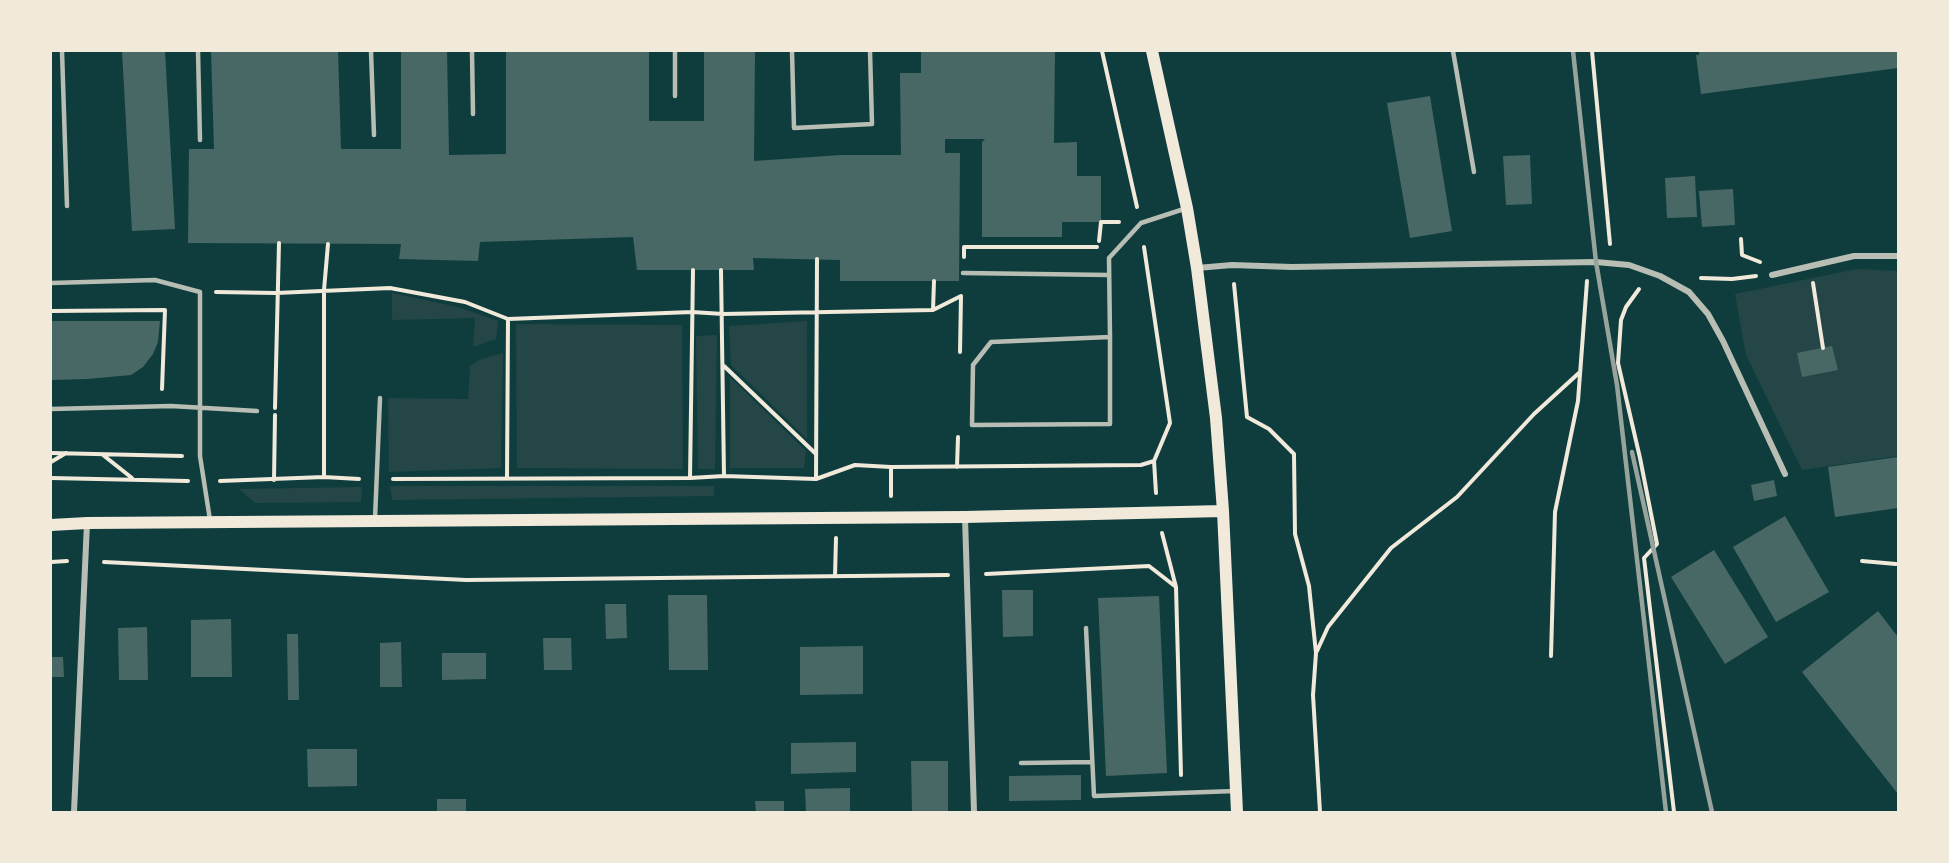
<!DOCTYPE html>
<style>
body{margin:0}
#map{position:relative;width:1949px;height:863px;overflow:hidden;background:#0f3d3e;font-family:"Alegreya Sans",sans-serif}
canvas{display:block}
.frame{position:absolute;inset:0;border:52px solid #f1e9da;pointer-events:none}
</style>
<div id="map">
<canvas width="1949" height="863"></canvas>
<div class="frame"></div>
</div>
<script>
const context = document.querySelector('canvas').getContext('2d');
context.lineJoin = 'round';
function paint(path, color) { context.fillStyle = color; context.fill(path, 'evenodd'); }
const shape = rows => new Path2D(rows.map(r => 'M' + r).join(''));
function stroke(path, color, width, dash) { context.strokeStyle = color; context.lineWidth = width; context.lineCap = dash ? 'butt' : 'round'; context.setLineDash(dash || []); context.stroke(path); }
paint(shape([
 [1857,269,1898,271,1898,456,1802,470,1746,355,1735,294],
 [392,293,458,307,498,321,496,339,473,347,475,318,392,320],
 [807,321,807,439,731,365,729,326],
 [516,324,682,325,683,469,517,468],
 [717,335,715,469,698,469,696,336],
 [503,353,501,468,389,472,388,398,468,399,470,366,479,360],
 [730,377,806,451,804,468,730,468],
 [390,486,714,486,714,496,392,500],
 [362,487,361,502,255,503,239,489]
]), '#244646');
paint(shape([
 [122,51,165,51,175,229,132,231],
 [211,51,338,51,341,149,401,149,401,51,447,51,449,155,506,154,506,51,649,51,649,121,704,121,704,51,755,51,754,161,841,155,901,155,900,73,921,73,921,51,1055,51,1054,143,1077,142,1077,176,1101,176,1101,222,1062,222,1062,237,982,237,982,142,985,139,945,139,945,153,960,153,959,281,840,281,840,260,753,258,754,270,637,270,633,237,480,242,478,261,399,259,401,244,188,243,189,149,214,149],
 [1699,51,1898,51,1898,68,1701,94,1696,55,1699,55],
 [1430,96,1452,231,1410,238,1387,103],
 [1530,155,1532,204,1506,205,1503,156],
 [1695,176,1697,217,1667,218,1665,178],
 [1733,189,1735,225,1702,227,1699,191],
 [51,321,160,321,158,342,153,354,143,367,131,375,87,379,51,380],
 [1832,346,1838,370,1802,377,1797,353],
 [1898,457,1898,508,1835,517,1828,467],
 [1774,480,1777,496,1754,501,1751,485],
 [1785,516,1829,592,1776,622,1733,547],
 [1714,550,1768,637,1725,664,1671,577],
 [1002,590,1033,590,1033,636,1003,637],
 [668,595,707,595,708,670,669,670],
 [1159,596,1167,773,1106,776,1098,598],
 [605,604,626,604,627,638,606,639],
 [1878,611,1898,637,1898,794,1802,672],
 [231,619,232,677,191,677,191,620],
 [147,627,148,680,119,680,118,628],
 [287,634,298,634,299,700,288,700],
 [543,638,571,638,572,670,544,670],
 [401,642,402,687,380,687,380,643],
 [863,646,863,694,800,695,800,647],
 [442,653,486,653,486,679,442,680],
 [51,657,63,657,64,677,51,677],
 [856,742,856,772,791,774,791,743],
 [307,749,357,749,357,786,308,787],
 [911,761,948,761,948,812,912,812],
 [1081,775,1081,800,1009,801,1009,776],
 [850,788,850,812,806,812,805,789],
 [437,799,466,799,466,812,437,812],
 [755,801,784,801,784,812,756,812]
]), '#486865');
stroke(shape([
 [1102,51,1137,207],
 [1592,51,1610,244],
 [1741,239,1742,255,1760,262],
 [1099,241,1101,222,1119,222],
 [1144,247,1170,423,1154,461,1156,493],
 [964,257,964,247,1097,247],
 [721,270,724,476],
 [1701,278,1732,279,1756,276],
 [1813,283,1823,348],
 [1234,284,1247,417,1269,429,1294,454,1295,534,1309,586,1316,653,1313,695,1320,812],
 [1639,289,1626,307,1621,320,1618,363,1640,458,1657,544,1644,558,1674,812],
 [216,292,276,293,390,288,465,302,508,319,692,312,723,314,933,310,961,296,960,352],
 [933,310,934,281],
 [51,311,165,310,162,389],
 [724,366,816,454],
 [275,408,279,243],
 [51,453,182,456],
 [103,455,132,478],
 [51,462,66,453],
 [891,467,891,496],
 [957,467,958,437],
 [324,477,324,290,328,244],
 [51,478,188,481],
 [507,478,508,319],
 [690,478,693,270],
 [393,479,690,478,724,476,816,479,855,465,891,467,1141,465,1154,461],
 [816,479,817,259],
 [274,480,275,415],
 [220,481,324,477,359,479],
 [1162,533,1176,587,1181,775],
 [1862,561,1896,564],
 [51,562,67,561],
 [104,562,466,580,948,575],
 [986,574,1149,566,1176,587],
 [835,576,836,538],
 [1317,651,1328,627,1391,548,1457,497,1534,414,1580,372],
 [1551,656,1555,512,1578,401,1587,281]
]), '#f1e9da', 4);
stroke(shape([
 [62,51,67,206],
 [198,51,200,140],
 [371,51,374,135],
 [472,51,473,114],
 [792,51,794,128,872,124,870,51],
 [1453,51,1474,172],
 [675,96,675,51],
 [963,273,1109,275],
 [51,283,155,280,200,292,200,456,210,520],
 [1110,337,991,342,973,365,972,425,1110,424,1110,337,1109,258,1141,223,1184,209],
 [51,409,171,406,257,411],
 [375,519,380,398],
 [1086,628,1094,796,1235,791],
 [1021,763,1092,762]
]), '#b8beb3', 4.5);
stroke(shape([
 [1197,268,1232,265,1292,267,1596,262,1629,265,1660,276,1689,292,1708,314,1723,341,1785,474],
 [1772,275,1854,256,1898,256],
 [965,517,974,812],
 [74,812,87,523]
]), '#b8beb3', 6);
stroke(shape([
 [1152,51,1187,208,1197,268,1216,418,1223,511,1237,812],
 [51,525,87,523,965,517,1223,511]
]), '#f1e9da', 12);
stroke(shape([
 [1573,51,1596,262,1617,385,1666,812],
 [1632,452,1712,812]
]), '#97a49c', 4.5);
</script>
